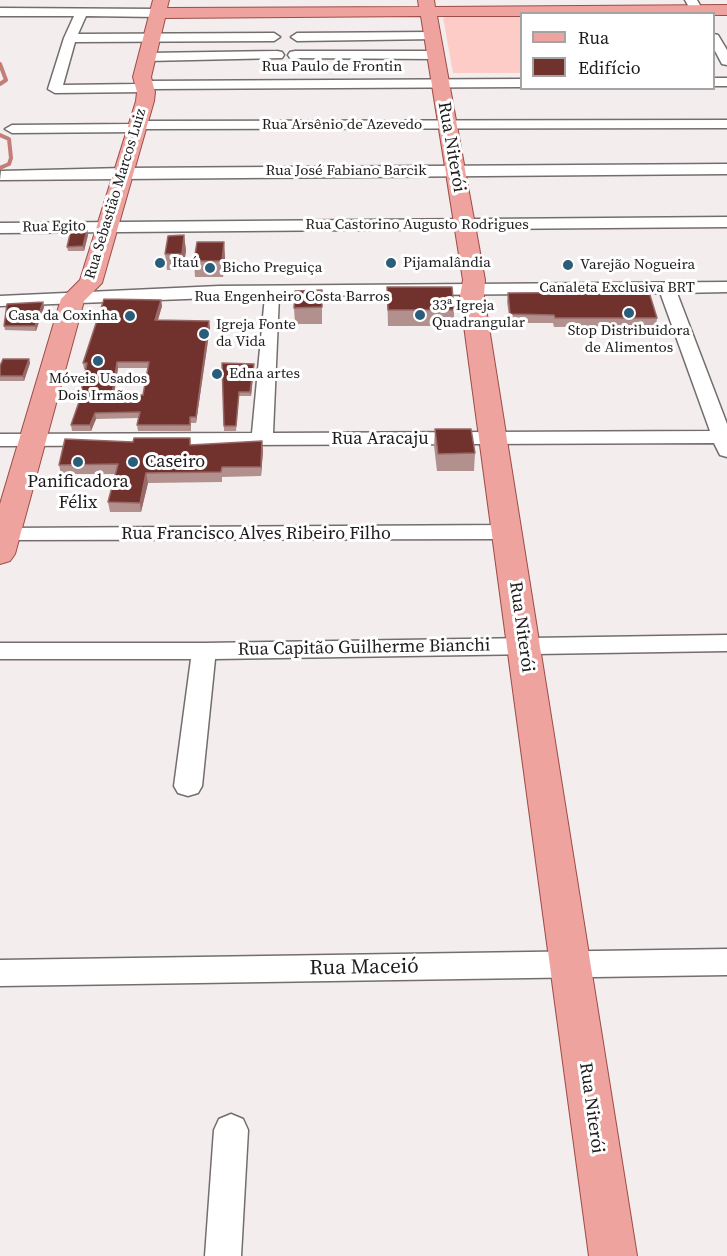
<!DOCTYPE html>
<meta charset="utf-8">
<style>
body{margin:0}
#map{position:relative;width:727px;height:1256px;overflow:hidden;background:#f3eded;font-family:"Source Serif 4",serif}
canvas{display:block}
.legend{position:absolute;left:520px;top:12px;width:195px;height:78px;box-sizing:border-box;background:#fff;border:2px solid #a5a4a4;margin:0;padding:8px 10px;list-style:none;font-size:18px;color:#1d1b1b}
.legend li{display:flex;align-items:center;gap:12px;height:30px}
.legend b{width:30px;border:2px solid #a5a4a4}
</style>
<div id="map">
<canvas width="727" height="1256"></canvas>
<ul class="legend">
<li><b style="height:8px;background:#efa39f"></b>Rua</li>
<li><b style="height:16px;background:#71322e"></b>Edifício</li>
</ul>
</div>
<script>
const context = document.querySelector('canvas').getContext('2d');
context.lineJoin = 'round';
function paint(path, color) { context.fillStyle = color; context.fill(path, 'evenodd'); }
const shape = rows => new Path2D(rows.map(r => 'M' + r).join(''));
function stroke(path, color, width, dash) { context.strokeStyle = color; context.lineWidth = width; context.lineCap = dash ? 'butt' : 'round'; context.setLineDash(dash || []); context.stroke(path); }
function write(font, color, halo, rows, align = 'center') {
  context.font = font + ' "Source Serif 4",serif'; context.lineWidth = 6; context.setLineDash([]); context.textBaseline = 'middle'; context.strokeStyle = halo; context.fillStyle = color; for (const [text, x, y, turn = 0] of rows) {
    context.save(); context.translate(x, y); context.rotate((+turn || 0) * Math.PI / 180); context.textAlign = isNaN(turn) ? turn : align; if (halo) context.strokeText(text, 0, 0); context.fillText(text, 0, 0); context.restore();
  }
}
paint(shape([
 [521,16,521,73,453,73,443,17]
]), '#feccc7');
stroke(shape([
 [0,64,6,80,0,84],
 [0,135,9,139,11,158,9,164,0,168]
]), '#c57e77', 4);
const minor = shape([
 [685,0,697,0,705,14,693,14,685,0],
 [0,8,159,9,165,13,159,17,86,16,78,34,274,33,280,37,274,41,75,42,63,85,138,84,144,81,522,79,522,87,151,89,145,92,55,93,48,89,64,38,74,16,0,16,0,8],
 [432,32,438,36,436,39,297,41,291,37,297,33,432,32],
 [714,34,718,35,727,50,727,65,722,64,714,49,714,34],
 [277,51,282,52,284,55,282,58,147,61,140,57,147,53,277,51],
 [295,51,435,51,442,55,435,59,290,58,288,55,290,52,295,51],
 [714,78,727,78,727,86,714,86,714,78],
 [727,120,727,128,143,129,137,132,12,133,5,129,12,125,132,124,138,121,727,120],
 [727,164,727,174,0,180,1,171,124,168,727,164],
 [727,217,727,227,0,233,0,223,727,217],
 [727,282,727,292,677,293,727,424,727,457,720,455,714,443,0,446,0,434,252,433,265,296,0,306,0,296,219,286,727,282],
 [663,293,661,295,710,431,273,433,279,296,663,293],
 [507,525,515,527,518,532,515,537,507,539,0,540,0,530,6,528,507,525],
 [727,635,727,651,215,659,202,786,198,793,188,796,178,793,174,786,191,659,0,659,0,643,204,643,727,635],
 [727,949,727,975,0,986,0,960,727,949],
 [231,1114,243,1119,248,1130,241,1256,205,1256,214,1130,219,1119,231,1114]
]);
const major = shape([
 [153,0,169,0,167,8,419,7,418,0,434,0,435,7,727,5,727,15,522,14,522,16,437,16,485,280,484,296,637,1256,589,1256,460,296,463,280,421,16,165,18,151,77,155,92,154,101,102,283,84,301,15,554,10,561,0,564,0,504,61,299,80,280,136,101,137,92,133,77,153,0]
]);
stroke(minor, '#736e6d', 3);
stroke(major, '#9e4c47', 2);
paint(minor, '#fff');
paint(major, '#efa39f');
paint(shape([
 [88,235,84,251,68,251,67,247],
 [184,235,186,251,183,270,167,270,165,254],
 [224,242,225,258,223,277,195,277,194,261],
 [387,287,454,310,454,326,388,326],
 [322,290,322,324,295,324,294,308],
 [508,293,657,318,656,326,554,327,553,323,510,323,507,302],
 [161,300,162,306,158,320,210,327,196,423,191,423,191,431,138,431,137,425,138,418,96,419,91,431,72,431,71,425,79,402,86,369,84,369,83,363],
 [118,368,148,368,143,395,114,395],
 [43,302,44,307,36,331,5,330,4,326],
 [29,359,30,363,24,381,0,381,0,366],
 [222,363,254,364,251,396,239,396,236,431,224,431],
 [435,429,475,453,474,471,437,471,434,446],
 [191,445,263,451,261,476,222,477,222,482,148,483,141,512,110,512,108,502,116,474,61,474,59,465]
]), '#b2908e');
paint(shape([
 [87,230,88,235,84,251,83,246],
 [184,235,186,251,183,270,182,254],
 [224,242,225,258,223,277,222,261],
 [161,300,162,306,156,326,155,320],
 [43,302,44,307,36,331,35,326],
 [209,321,210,327,196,423,196,417],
 [29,359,30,363,24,381,23,376],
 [117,362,118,368,113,401,112,395],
 [254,364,254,369,251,396,250,392],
 [95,413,96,419,91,431,90,425],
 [262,441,263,451,261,476,261,467],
 [146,473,148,483,141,512,140,503]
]), '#986a67');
const building = shape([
 [592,13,654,13,654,14,592,14,592,13],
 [71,230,87,230,83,246,67,247,71,230],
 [184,235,182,254,165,254,168,236,184,235],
 [197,242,224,242,222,261,194,261,197,242],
 [387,287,452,287,454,310,388,310,387,287],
 [322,290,322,307,294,308,295,291,322,290],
 [649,292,657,318,555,318,554,315,510,314,508,293,649,292],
 [104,299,161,300,155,320,209,321,196,417,190,417,190,425,137,425,140,412,95,413,90,425,71,425,79,402,87,363,83,363,104,299],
 [117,362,149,362,143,395,112,395,117,362],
 [43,302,35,326,4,326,7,304,43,302],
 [3,359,29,359,23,376,0,376,0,366,3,359],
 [222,363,254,364,250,392,239,392,236,426,224,426,222,363],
 [435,429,471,429,475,453,438,454,435,429],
 [134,438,190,438,190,445,262,441,261,467,222,467,221,472,146,473,140,503,108,502,118,464,59,465,65,439,133,442,134,438]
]);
paint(building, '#71322e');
stroke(building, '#986a67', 1.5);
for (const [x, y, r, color] of [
 [160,263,6,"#2a5d7a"],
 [391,263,6,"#2a5d7a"],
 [568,265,6,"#2a5d7a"],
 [210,268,6,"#2a5d7a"],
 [629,313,6,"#2a5d7a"],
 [420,315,6,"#2a5d7a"],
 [130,316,6,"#2a5d7a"],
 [204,334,6,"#2a5d7a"],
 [98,361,6,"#2a5d7a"],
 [217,374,6,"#2a5d7a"],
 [78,462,6,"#2a5d7a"],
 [133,462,6,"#2a5d7a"]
]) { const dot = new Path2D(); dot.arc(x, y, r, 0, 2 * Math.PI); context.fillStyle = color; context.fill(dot); stroke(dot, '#fff', 2); }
write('15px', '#1d1b1b', '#fff', [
 ["Rua Paulo de Frontin",332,67],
 ["Rua Arsênio de Azevedo",342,125],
 ["Rua José Fabiano Barcik",346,171],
 ["Rua Sebastião Marcos Luiz",116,194,-73],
 ["Rua Castorino Augusto Rodrigues",417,225],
 ["Rua Egito",54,227,-1],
 ["Canaleta Exclusiva BRT",617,288],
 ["Rua Engenheiro Costa Barros",292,297]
]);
write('15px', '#1d1b1b', '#fff', [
 ["Itaú",172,263],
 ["Pijamalândia",403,263],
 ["Varejão Nogueira",580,265],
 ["Bicho Preguiça",222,268],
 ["33ª Igreja",432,306],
 ["Quadrangular",432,323],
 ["Casa da Coxinha",118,316,"right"],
 ["Igreja Fonte",216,325],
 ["da Vida",216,342],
 ["Stop Distribuidora",629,331,"center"],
 ["de Alimentos",629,348,"center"],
 ["Edna artes",229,374],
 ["Móveis Usados",98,379,"center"],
 ["Dois Irmãos",98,396,"center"]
], 'left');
write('18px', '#1d1b1b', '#fff', [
 ["Rua Niterói",451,147,80],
 ["Rua Aracaju",380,439],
 ["Rua Francisco Alves Ribeiro Filho",256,534],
 ["Rua Niterói",521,627,82],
 ["Rua Capitão Guilherme Bianchi",364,648,-1],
 ["Rua Niterói",591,1108,82]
]);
write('18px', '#1d1b1b', '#fff', [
 ["Caseiro",145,462],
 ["Panificadora",78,482,"center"],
 ["Félix",78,503,"center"]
], 'left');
write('21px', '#1d1b1b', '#fff', [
 ["Rua Maceió",364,968,-1]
]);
</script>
